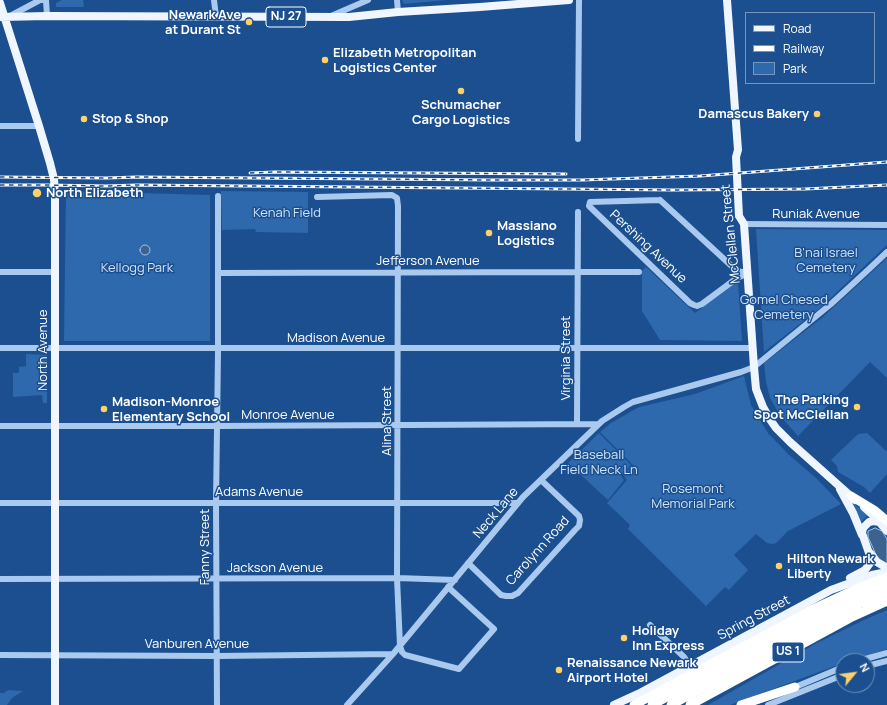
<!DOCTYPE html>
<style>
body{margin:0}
#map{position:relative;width:887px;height:705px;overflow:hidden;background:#1b4f8f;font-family:Manrope,sans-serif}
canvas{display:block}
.legend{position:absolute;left:745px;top:12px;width:130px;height:72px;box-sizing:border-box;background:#1b4f8f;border:1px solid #7695bc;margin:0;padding:5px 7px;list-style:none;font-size:12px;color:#fff}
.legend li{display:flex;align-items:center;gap:8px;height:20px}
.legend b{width:20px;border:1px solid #7695bc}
.north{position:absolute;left:835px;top:653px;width:40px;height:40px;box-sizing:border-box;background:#1b4f8f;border:1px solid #7695bc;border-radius:50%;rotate:61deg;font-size:11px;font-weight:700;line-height:16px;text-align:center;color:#fff}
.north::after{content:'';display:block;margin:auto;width:14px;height:18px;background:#ffd166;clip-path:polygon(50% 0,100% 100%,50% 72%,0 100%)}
</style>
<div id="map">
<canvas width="887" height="705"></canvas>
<ul class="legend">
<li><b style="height:5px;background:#f0f6ff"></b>Road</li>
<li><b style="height:5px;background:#fff"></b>Railway</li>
<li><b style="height:11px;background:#2e69ad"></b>Park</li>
</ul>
<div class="north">N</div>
</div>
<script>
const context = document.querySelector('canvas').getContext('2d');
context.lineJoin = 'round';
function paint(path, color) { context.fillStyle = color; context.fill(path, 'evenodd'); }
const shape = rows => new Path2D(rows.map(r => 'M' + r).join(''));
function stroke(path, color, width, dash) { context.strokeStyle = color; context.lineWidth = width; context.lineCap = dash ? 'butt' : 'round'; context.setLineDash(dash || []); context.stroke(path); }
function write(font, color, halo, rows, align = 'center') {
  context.font = font + ' Manrope,sans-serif'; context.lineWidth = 3; context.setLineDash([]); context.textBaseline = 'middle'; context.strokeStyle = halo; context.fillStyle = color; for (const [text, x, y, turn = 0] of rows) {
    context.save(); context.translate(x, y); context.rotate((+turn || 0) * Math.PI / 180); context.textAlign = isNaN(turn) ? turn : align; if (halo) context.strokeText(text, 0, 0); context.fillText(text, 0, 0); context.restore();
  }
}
paint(shape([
 [62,0,83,0,84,6,83,7,56,7,56,3],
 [402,0,446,0,404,4],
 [66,191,210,195,210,341,64,341],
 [221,191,308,192,308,233,256,232,255,229,222,230],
 [756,229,887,230,887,245,819,309,764,352],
 [887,258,887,378,870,362,798,436,781,417,770,398,766,382,764,363,823,317],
 [646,267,695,313,737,281,738,282,742,341,660,340,642,311,642,271],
 [26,354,47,355,47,403,43,403,42,395,13,397,13,373,19,373,19,367,26,366],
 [744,376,751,405,768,433,788,454,816,478,841,504,788,531,776,543,773,544,767,543,756,534,734,555,748,570,729,590,725,587,706,606,628,529,630,525,607,503,627,480,623,475,633,465,600,432,611,423,639,407,695,394],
 [599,433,631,465,621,476,624,480,608,500,568,463],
 [867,433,886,451,887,450,887,474,870,493,864,487,838,472,837,466,831,460,858,434],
 [850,501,868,515,860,523],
 [887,610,887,649,849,661,843,661,843,663,730,705,708,705,815,644,864,620],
 [8,690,23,691,12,698,7,705,0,705,0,693,4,693]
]), '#2e69ad');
const water = shape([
 '140 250a5 5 0 1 1 10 0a5 5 0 1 1-10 0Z',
 [875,528,882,531,887,539,887,564,878,559,868,537,868,531,875,528]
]);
paint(water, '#3c6290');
stroke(water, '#9cc4f0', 1);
stroke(shape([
 [46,0,47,16],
 [214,0,216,17],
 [397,0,398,12],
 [10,16,40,0,46,0],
 [331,16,368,0],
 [0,126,39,126],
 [578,139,579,0],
 [317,197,392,195,397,198,398,206,397,578,400,646,402,652,405,655,459,669,494,629,448,587],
 [660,200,737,271,748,273,737,278,702,304,697,306,694,305,690,303,589,206,590,202,660,200],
 [744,224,887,225],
 [0,272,55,272],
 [218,273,578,272,639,272],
 [0,348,753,348],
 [577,424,578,212],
 [0,426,217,426,598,424],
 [0,503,518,503],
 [468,563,501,595,506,596,512,596,518,593,575,530,579,526,580,520,579,516,541,480],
 [0,579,397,578,455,580],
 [650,625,684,657,690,666],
 [0,655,217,656,393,654],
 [858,661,887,653],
 [867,666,887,661],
 [793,688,843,667],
 [217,705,216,503,218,353,218,196],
 [347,705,393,654,523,497,602,421,624,407,633,402,741,372,754,367,831,304,869,269,887,252],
 [768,705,843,675]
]), '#a9c9ee', 6);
stroke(shape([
 [727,0,738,150,736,157,739,216,744,224,754,367,756,389,763,407,769,418,776,428,790,442,855,500],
 [0,3,39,126,50,163,54,179,55,196,55,705],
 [1,17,47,16,349,17,398,12,480,7,569,0],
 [840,489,853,513,862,535],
 [864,507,874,516,887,531],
 [870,553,877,562,887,568],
 [850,578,865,570,870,563,870,558,869,553,862,533,863,528,869,522,874,521,879,522],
 [614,705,638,694,831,590,872,575,887,572]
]), '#f0f6ff', 8);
stroke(shape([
 [851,496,874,510,887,521],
 [634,705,811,610,856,589,887,577],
 [652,705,821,614,859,596,887,585],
 [671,705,831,618,861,603,887,592],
 [690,705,850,618,887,601],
 [741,705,795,687]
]), '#fff', 9);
const rail = shape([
 [250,173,275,172,566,174],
 [0,177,106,178,137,177,491,180,582,180,700,176,887,162],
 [0,185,46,185,106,186,137,185,673,190,805,189,887,185]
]);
stroke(rail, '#fff', 3);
stroke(rail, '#1b4f8f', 1.5, [4.5]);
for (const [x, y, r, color] of [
 [249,22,4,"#ffd166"],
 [325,60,4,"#ffd166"],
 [461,91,4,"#ffd166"],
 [817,114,4,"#ffd166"],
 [84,119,4,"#ffd166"],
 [37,193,5,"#ffd166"],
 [489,233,4,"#ffd166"],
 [857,407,4,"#ffd166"],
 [104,409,4,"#ffd166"],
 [779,566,4,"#ffd166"],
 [624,638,4,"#ffd166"],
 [559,670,4,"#ffd166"]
]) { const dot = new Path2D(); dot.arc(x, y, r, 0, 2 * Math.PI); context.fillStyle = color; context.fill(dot); stroke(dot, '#1b4f8f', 1.5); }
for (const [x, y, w] of [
 [286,17,40],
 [788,652,32]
]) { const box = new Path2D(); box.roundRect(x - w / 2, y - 10, w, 20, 3); context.fillStyle = '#1b4f8f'; context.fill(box); stroke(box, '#fff', 1); }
write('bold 12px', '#fff', null, [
 ["NJ 27",286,17],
 ["US 1",788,652]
]);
write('bold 13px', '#fff', '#1b4f8f', [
 ["Newark Ave",241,15,"right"],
 ["at Durant St",241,30,"right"],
 ["Elizabeth Metropolitan",333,53],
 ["Logistics Center",333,68],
 ["Schumacher",461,105,"center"],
 ["Cargo Logistics",461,120,"center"],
 ["Damascus Bakery",809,114,"right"],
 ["Stop & Shop",92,119],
 ["North Elizabeth",46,193],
 ["Massiano",497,226],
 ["Logistics",497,241],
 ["The Parking",849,400,"right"],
 ["Spot McClellan",849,415,"right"],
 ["Madison-Monroe",112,402],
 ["Elementary School",112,417],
 ["Hilton Newark",787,559],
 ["Liberty",787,574],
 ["Holiday",632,631],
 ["Inn Express",632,646],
 ["Renaissance Newark",567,663],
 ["Airport Hotel",567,678]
], 'left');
write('13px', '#cfe3fa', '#1b4f8f', [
 ["Kenah Field",287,213],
 ["B'nai Israel",826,253],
 ["Cemetery",826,268],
 ["Kellogg Park",137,268],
 ["Gomel Chesed",784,300],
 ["Cemetery",784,315],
 ["Baseball",599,455],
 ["Field Neck Ln",599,470],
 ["Rosemont",693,489],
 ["Memorial Park",693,504]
]);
write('13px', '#fff', '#1b4f8f', [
 ["Runiak Avenue",816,214],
 ["McClellan Street",731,234,-96],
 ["Pershing Avenue",648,247,43],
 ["Jefferson Avenue",428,261],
 ["Madison Avenue",336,338],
 ["North Avenue",43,350,-90],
 ["Virginia Street",566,358,-90],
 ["Monroe Avenue",288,415],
 ["Alina Street",387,421,-90],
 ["Adams Avenue",259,492],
 ["Neck Lane",496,513,-50],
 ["Fanny Street",205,547,-90],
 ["Carolynn Road",538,551,-48],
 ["Jackson Avenue",275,568],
 ["Spring Street",754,618,-28],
 ["Vanburen Avenue",197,644]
]);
</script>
